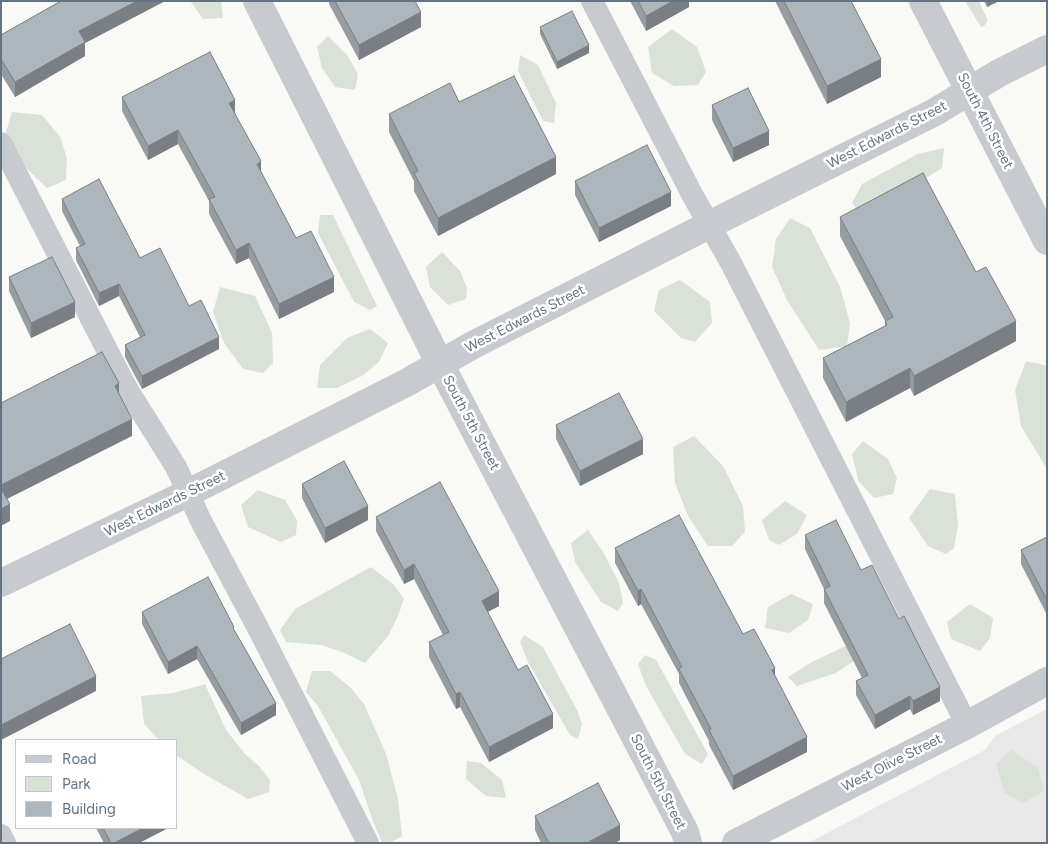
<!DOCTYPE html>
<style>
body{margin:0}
#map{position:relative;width:1048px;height:844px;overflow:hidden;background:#f9f9f6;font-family:Figtree,sans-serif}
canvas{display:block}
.frame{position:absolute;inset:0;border:2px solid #627484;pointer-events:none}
.legend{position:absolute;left:15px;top:739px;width:162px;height:90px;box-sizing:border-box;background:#fff;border:1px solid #c0c7ce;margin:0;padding:6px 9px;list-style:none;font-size:15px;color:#627484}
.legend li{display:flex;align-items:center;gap:10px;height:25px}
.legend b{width:25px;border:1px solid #c0c7ce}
</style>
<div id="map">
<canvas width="1048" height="844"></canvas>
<div class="frame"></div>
<ul class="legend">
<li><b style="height:6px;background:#c7cbcf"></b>Road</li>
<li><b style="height:14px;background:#dae1d7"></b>Park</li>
<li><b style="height:14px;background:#adb6bc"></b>Building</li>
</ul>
</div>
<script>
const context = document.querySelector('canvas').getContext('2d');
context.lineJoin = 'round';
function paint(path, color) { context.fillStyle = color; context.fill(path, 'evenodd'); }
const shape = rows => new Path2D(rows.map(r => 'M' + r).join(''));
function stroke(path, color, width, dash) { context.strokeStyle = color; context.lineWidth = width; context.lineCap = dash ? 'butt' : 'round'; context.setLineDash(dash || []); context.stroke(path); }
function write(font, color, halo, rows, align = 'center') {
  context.font = font + ' Figtree,sans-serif'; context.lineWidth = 5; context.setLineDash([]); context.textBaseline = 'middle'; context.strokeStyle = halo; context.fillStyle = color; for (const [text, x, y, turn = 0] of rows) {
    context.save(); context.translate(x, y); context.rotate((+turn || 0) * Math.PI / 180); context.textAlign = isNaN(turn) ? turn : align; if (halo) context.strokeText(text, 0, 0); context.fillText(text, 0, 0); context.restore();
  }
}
paint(shape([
 [1047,709,1047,843,808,843,985,750,995,736]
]), '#e7e8e7');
paint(shape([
 [190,1,221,1,223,18,203,19],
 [965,1,979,1,988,21,984,26,981,27],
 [672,29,697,47,706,72,698,85,674,86,652,73,648,47],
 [328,36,347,55,358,74,355,90,335,87,322,68,317,47],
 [520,55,538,65,556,103,554,123,543,121,518,71],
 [12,112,42,115,60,137,67,158,66,180,47,188,21,163,6,132],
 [944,148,942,168,911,188,860,214,852,203,862,184,918,154],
 [320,215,333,215,377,306,370,310,354,302,318,233],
 [790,218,810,228,840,287,850,323,847,346,819,350,787,300,772,267,776,239],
 [442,252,460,271,467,288,466,299,448,305,430,287,426,267],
 [680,280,710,302,712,323,695,342,681,338,654,311,659,290],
 [220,287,255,296,272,333,273,363,263,373,243,369,224,343,213,312],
 [370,329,388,343,379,362,362,376,337,388,317,388,320,365,347,338],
 [1026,361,1047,366,1047,469,1021,426,1015,390],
 [694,436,723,466,743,506,745,532,732,546,708,546,688,516,675,483,673,447],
 [863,441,888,459,897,478,893,494,874,498,858,480,852,454],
 [930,489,955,494,958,525,954,548,946,554,928,546,909,518],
 [258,490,285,500,297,520,296,535,281,542,248,527,241,505],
 [785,501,807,515,797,534,779,545,769,540,762,520],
 [588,530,603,552,619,583,623,603,618,611,601,602,575,562,571,543],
 [371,567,394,585,404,599,398,616,388,636,365,663,342,652,321,645,286,642,280,630,295,609],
 [791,594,813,604,808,620,789,633,765,628,768,607],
 [970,604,993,618,990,638,980,651,951,639,947,622],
 [524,635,543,647,577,710,582,724,578,739,570,735,528,662,520,642],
 [852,643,861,656,836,673,797,686,788,677,812,662],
 [645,655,656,660,708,754,702,764,685,754,646,686,638,664],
 [312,671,330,671,350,687,364,704,386,754,398,799,402,836,390,843,382,843,373,821,359,780,318,706,306,692],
 [205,684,226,730,245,754,259,766,270,780,269,792,248,799,204,774,176,755,176,740,159,740,144,724,141,696,174,693],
 [1011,750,1038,768,1044,791,1023,803,1005,793,996,764],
 [467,761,481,763,502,780,506,798,486,796,466,779]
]), '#dae1d7');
stroke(shape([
 [592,1,693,196,731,263,967,725],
 [1,143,126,387,176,467,201,521,258,628,368,843],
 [1,835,5,843]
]), '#c7cbcf', 22);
stroke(shape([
 [257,1,440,364,685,832,688,843],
 [923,1,1047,241],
 [1,583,188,493,406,383,473,345,709,225,935,112,999,73,1047,49],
 [736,843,967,725,1047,681]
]), '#c7cbcf', 28);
paint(shape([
 [61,1,165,1,85,43,85,56,15,97,1,74,1,35],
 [329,1,415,1,421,27,359,60,329,4],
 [630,1,689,1,689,7,646,31],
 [775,1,851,1,881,77,827,104],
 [984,1,999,1,987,7],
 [540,27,589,53,557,69,540,34],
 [122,97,235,114,261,172,296,238,334,292,279,319,249,258,236,264,209,214,209,201,178,144,148,160,122,111],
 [459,102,556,174,438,236,414,191,414,181,389,132,389,114],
 [712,105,769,145,733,162,712,120],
 [575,181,671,206,599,242,575,195],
 [62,199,140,258,189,306,219,349,142,389,125,357,125,345,140,337,119,296,99,306,76,260,76,248,80,246,62,211],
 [840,217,976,272,1016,341,914,396,910,388,846,422,823,378,823,358,885,326,885,321,840,236],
 [9,277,75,317,31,338,9,291],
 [556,425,643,454,580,486,556,439],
 [302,484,368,520,325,543,302,498],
 [376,517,499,606,487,612,518,670,553,728,489,762,460,707,456,709,429,657,429,642,443,635,414,579,404,584,376,531],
 [805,535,861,570,940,701,913,715,910,709,875,729,856,695,856,681,862,678,824,603,824,589,805,549],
 [1047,537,1046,613,1021,564,1021,550],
 [615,548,743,634,775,676,807,752,733,790,709,745,709,741,679,683,679,674,641,604,638,606,615,563],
 [142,612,234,630,276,715,241,735,197,659,168,674,142,624],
 [535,816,620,840,615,843,541,843,535,830],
 [96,828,168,828,139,843,104,843]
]), '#959da2');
paint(shape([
 [137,1,165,1,85,43,85,56,15,97,15,82,79,31],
 [673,1,689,1,689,7,646,31,646,16],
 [987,1,999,1,987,7],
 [421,12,421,27,359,60,359,45],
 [589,45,589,53,557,69,557,62],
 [881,59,881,77,827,104,827,86],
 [235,100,235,115,229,103],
 [178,130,178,144,148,160,148,146],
 [769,131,769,145,733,162,733,148],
 [556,157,556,174,438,236,438,218],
 [261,161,261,176,257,164],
 [671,192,671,206,599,242,599,228],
 [249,243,249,258,236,264,236,250],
 [334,277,334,292,279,319,279,304],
 [119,284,119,296,99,306,99,293],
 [75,302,75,317,31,338,31,323],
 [1016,321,1016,341,914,396,914,376],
 [219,337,219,349,142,389,142,376],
 [910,368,910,388,846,422,846,402],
 [119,383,119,401,115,386],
 [132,419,132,436,1,502,1,485],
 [643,439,643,454,580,486,580,471],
 [10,504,10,521,1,526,1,509],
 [368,506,368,520,325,543,325,528],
 [414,564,414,579,404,584,404,570],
 [641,589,641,604,638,606,638,591],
 [499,591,499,606,482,615,482,601],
 [1046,598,1047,598,1047,612,1046,613],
 [197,646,197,659,168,674,168,662],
 [775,668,775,683,772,670],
 [96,676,96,691,1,740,1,725],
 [940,687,940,701,913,715,913,701],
 [460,692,460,707,456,709,456,694],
 [910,696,910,709,875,729,875,715],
 [276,703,276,715,241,735,241,723],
 [553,714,553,728,489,762,489,747],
 [807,737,807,752,733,790,733,776],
 [620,825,620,840,615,843,587,843],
 [143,828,168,828,139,843,114,843]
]), '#797f84');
const building = shape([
 [61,1,137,1,79,31,85,42,15,82,1,59,1,35,61,1],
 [335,1,415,1,421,12,359,45,335,1],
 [638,1,673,1,646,16,638,1],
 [784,1,851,1,881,59,827,86,784,1],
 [572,11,589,45,557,62,540,27,572,11],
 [210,52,235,100,229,103,261,161,257,164,296,238,311,231,334,277,279,304,249,243,236,250,209,199,215,197,178,130,148,146,122,97,210,52],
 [514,76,556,157,438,218,414,173,418,171,389,114,450,83,459,102,514,76],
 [748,88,769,131,733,148,712,105,748,88],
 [647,145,671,192,599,228,575,181,647,145],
 [923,173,976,272,986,267,1016,321,914,376,910,368,846,402,823,358,887,325,885,321,893,317,840,217,923,173],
 [99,179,140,258,160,248,189,306,201,300,219,337,142,376,125,345,145,335,119,284,99,293,76,248,85,244,62,199,99,179],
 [52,257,75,302,31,323,9,277,52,257],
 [102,352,119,383,115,386,132,419,1,485,1,403,102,352],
 [619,393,643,439,580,471,556,425,619,393],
 [344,461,368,506,325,528,302,484,344,461],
 [440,482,499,591,482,601,518,670,527,665,553,714,489,747,460,692,456,694,429,642,449,632,414,564,404,570,376,517,440,482],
 [1,489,10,504,1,509,1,489],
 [679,515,743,634,754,629,775,668,772,670,807,737,733,776,709,730,711,729,679,669,682,667,641,589,638,591,615,548,679,515],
 [836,520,861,570,872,565,899,619,904,616,940,687,913,701,910,696,875,715,856,681,868,675,824,589,830,586,805,535,836,520],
 [1047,537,1047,598,1046,598,1021,550,1047,537],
 [208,577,234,627,233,628,276,703,241,723,197,646,168,662,142,612,208,577],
 [70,624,96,676,1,725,1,659,70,624],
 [598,783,620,825,587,843,549,843,535,816,598,783],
 [103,828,143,828,114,843,111,843,103,828]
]);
paint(building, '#adb6bc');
stroke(building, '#797f84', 1);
write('14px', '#627484', '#fff', [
 ["South 4th Street",985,121,63],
 ["West Edwards Street",887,135,-27],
 ["West Edwards Street",525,319,-27],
 ["South 5th Street",471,423,62],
 ["West Edwards Street",165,504,-26],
 ["West Olive Street",892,763,-27],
 ["South 5th Street",658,782,63]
]);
</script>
